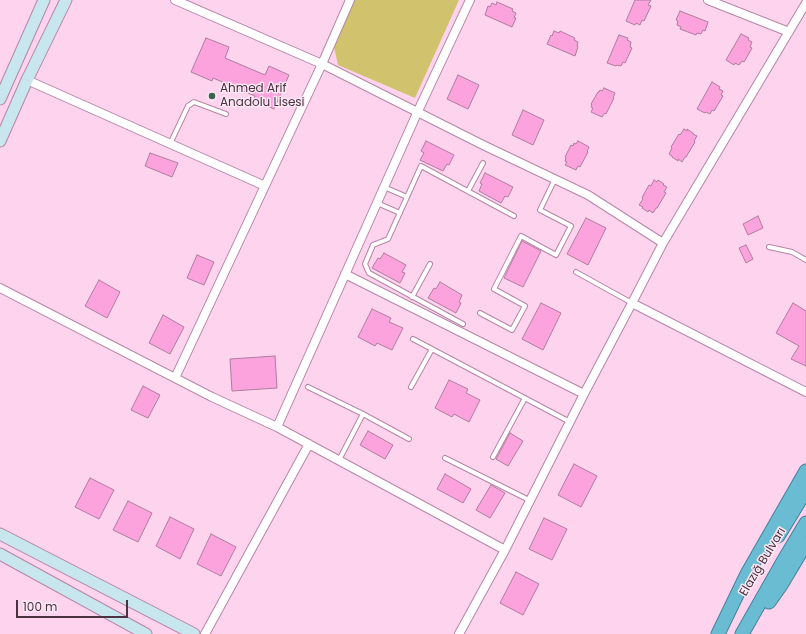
<!DOCTYPE html>
<meta charset="utf-8">
<style>
body{margin:0}
#map{position:relative;width:806px;height:634px;overflow:hidden;background:#fed3ee;font-family:Poppins,sans-serif}
canvas{display:block}
.scale{position:absolute;left:16px;top:600px;width:112px;height:18px;box-sizing:border-box;border:2px solid #493341;border-top:0;padding-left:5px;font-size:12px;line-height:14px;white-space:nowrap;color:#493341;-webkit-text-stroke:3px #fee8f5;paint-order:stroke}
</style>
<div id="map">
<canvas width="806" height="634"></canvas>
<div class="scale">100 m</div>
</div>
<script>
const context = document.querySelector('canvas').getContext('2d');
context.lineJoin = 'round';
function paint(path, color) { context.fillStyle = color; context.fill(path, 'evenodd'); }
const shape = rows => new Path2D(rows.map(r => 'M' + r).join(''));
function stroke(path, color, width, dash) { context.strokeStyle = color; context.lineWidth = width; context.lineCap = dash ? 'butt' : 'round'; context.setLineDash(dash || []); context.stroke(path); }
function write(font, color, halo, rows, align = 'center') {
  context.font = font + ' Poppins,sans-serif'; context.lineWidth = 3; context.setLineDash([]); context.textBaseline = 'middle'; context.strokeStyle = halo; context.fillStyle = color; for (const [text, x, y, turn = 0] of rows) {
    context.save(); context.translate(x, y); context.rotate((+turn || 0) * Math.PI / 180); context.textAlign = isNaN(turn) ? turn : align; if (halo) context.strokeText(text, 0, 0); context.fillText(text, 0, 0); context.restore();
  }
}
paint(shape([
 [354,0,459,0,415,98,338,65,334,47]
]), '#d1c36d');
const building = shape([
 [635,0,651,0,648,5,651,6,644,21,642,20,640,25,636,23,635,25,626,21,635,0],
 [497,2,513,9,512,11,516,13,514,18,516,18,512,27,485,15,488,6,490,7,492,3,496,5,497,2],
 [680,11,708,22,705,31,703,30,701,34,697,33,696,35,680,29,681,27,677,25,678,21,676,20,680,11],
 [554,31,559,33,560,31,575,38,574,40,578,42,577,46,578,47,575,56,547,44,551,35,552,36,554,31],
 [741,34,749,38,748,40,752,42,750,47,752,48,744,62,742,61,739,65,735,63,734,65,726,60,741,34],
 [619,35,628,38,627,40,631,42,630,47,632,48,625,63,623,62,621,66,617,65,616,66,607,63,619,35],
 [206,38,229,47,225,58,265,75,269,66,289,75,274,109,254,100,255,96,213,78,212,81,191,72,206,38],
 [458,75,479,85,468,109,447,99,458,75],
 [712,82,720,87,719,89,723,91,721,95,723,96,714,111,712,110,710,114,706,112,705,113,697,109,712,82],
 [604,88,615,93,613,98,614,98,606,114,605,113,602,117,591,112,593,108,591,107,592,105,591,104,598,92,599,92,600,90,602,91,604,88],
 [523,110,544,120,533,145,512,135,523,110],
 [684,129,687,131,687,129,693,133,693,134,697,136,694,141,695,142,686,157,685,157,682,162,678,159,678,161,672,157,672,156,669,154,672,148,671,147,679,134,680,135,684,129],
 [426,141,454,155,449,165,447,164,443,171,420,160,424,153,421,151,426,141],
 [578,141,589,147,587,151,588,152,580,167,578,166,576,170,565,165,567,162,565,161,566,158,565,157,571,145,573,146,574,143,576,144,578,141],
 [150,153,178,163,172,177,145,166,150,153],
 [485,173,513,187,508,197,505,196,501,203,479,191,482,184,480,183,485,173],
 [654,180,657,182,658,180,664,184,663,185,667,187,664,192,666,193,657,208,656,208,653,213,649,210,648,212,642,208,643,207,639,205,643,199,642,198,644,194,649,185,651,186,654,180],
 [758,216,763,228,748,235,743,224,758,216],
 [586,218,606,228,588,265,567,254,586,218],
 [522,241,541,251,523,287,504,278,522,241],
 [746,245,753,259,746,263,739,248,746,245],
 [384,253,406,265,402,272,405,273,400,283,372,268,378,258,380,259,384,253],
 [197,255,214,262,204,285,187,278,197,255],
 [99,280,120,292,107,318,85,306,99,280],
 [440,282,462,295,459,302,461,303,456,313,428,298,434,288,436,289,440,282],
 [541,303,561,313,543,350,522,339,541,303],
 [793,303,806,311,806,366,791,359,799,346,776,333,793,303],
 [372,309,391,318,389,322,403,328,392,350,377,343,375,346,358,337,372,309],
 [163,315,184,327,170,354,149,343,163,315],
 [275,356,277,388,232,391,230,359,275,356],
 [449,380,468,389,466,393,480,400,469,422,454,414,452,417,435,408,449,380],
 [143,386,160,395,148,418,131,410,143,386],
 [368,431,393,445,385,459,360,445,368,431],
 [510,433,523,441,508,466,496,459,510,433],
 [574,464,597,476,581,507,558,495,574,464],
 [445,474,471,489,463,503,437,489,445,474],
 [90,478,114,490,99,519,75,507,90,478],
 [491,485,505,493,490,518,476,510,491,485],
 [128,501,152,513,138,542,113,530,128,501],
 [170,517,194,529,180,559,156,546,170,517],
 [544,518,567,529,552,560,529,549,544,518],
 [211,534,236,547,221,576,197,564,211,534],
 [516,572,539,584,523,615,500,603,516,572]
]);
paint(building, '#fca3de');
stroke(building, '#ae7d9c', 1);
const service = shape([
 [170,144,188,106,194,102,226,114],
 [384,187,407,197],
 [468,191,483,163],
 [377,203,400,213],
 [769,247,792,252,806,260],
 [576,272,632,303],
 [412,297,430,264],
 [480,313,512,330,525,306,494,289,521,236,556,255,571,226,540,210,555,179],
 [463,324,369,273,365,264,373,245,388,239,421,166,514,216],
 [413,339,570,422],
 [308,387,363,414,409,439],
 [411,387,432,349],
 [493,457,525,398],
 [445,458,529,500],
 [339,460,363,414]
]);
const minor = shape([
 [175,0,322,64,483,145,588,195,663,243],
 [708,0,789,32],
 [27,80,265,186],
 [345,274,584,394],
 [0,288,212,397,277,427,505,550],
 [632,303,806,392],
 [175,378,322,64,350,0],
 [277,427,418,111,470,0],
 [205,634,309,444],
 [459,634,505,550,584,394,632,303,663,243,806,3]
]);
const secondary = shape([
 [0,99,44,0],
 [0,141,27,80,66,0],
 [0,534,194,634],
 [0,554,146,634]
]);
const trunk = shape([
 [778,536,806,490],
 [769,602,781,585,806,543],
 [718,634,747,574,806,471],
 [742,634,784,560,806,523]
]);
stroke(service, '#b785a5', 6);
stroke(minor, '#b785a5', 10);
stroke(secondary, '#b785a5', 13);
stroke(trunk, '#468199', 15);
stroke(service, '#fff', 4);
stroke(minor, '#fff', 8);
stroke(secondary, '#c7e6ee', 11);
stroke(trunk, '#6abcd3', 13);
for (const [x, y, r, color] of [
 [212,96,4,"#32674d"]
]) { const dot = new Path2D(); dot.arc(x, y, r, 0, 2 * Math.PI); context.fillStyle = color; context.fill(dot); stroke(dot, '#fee8f5', 1.5); }
write('12px', '#493341', '#fee8f5', [
 ["Ahmed Arif",220,89],
 ["Anadolu Lisesi",220,103]
], 'left');
write('12px', '#493341', '#fee8f5', [
 ["Elazığ Bulvarı",763,562,-59]
]);
</script>
